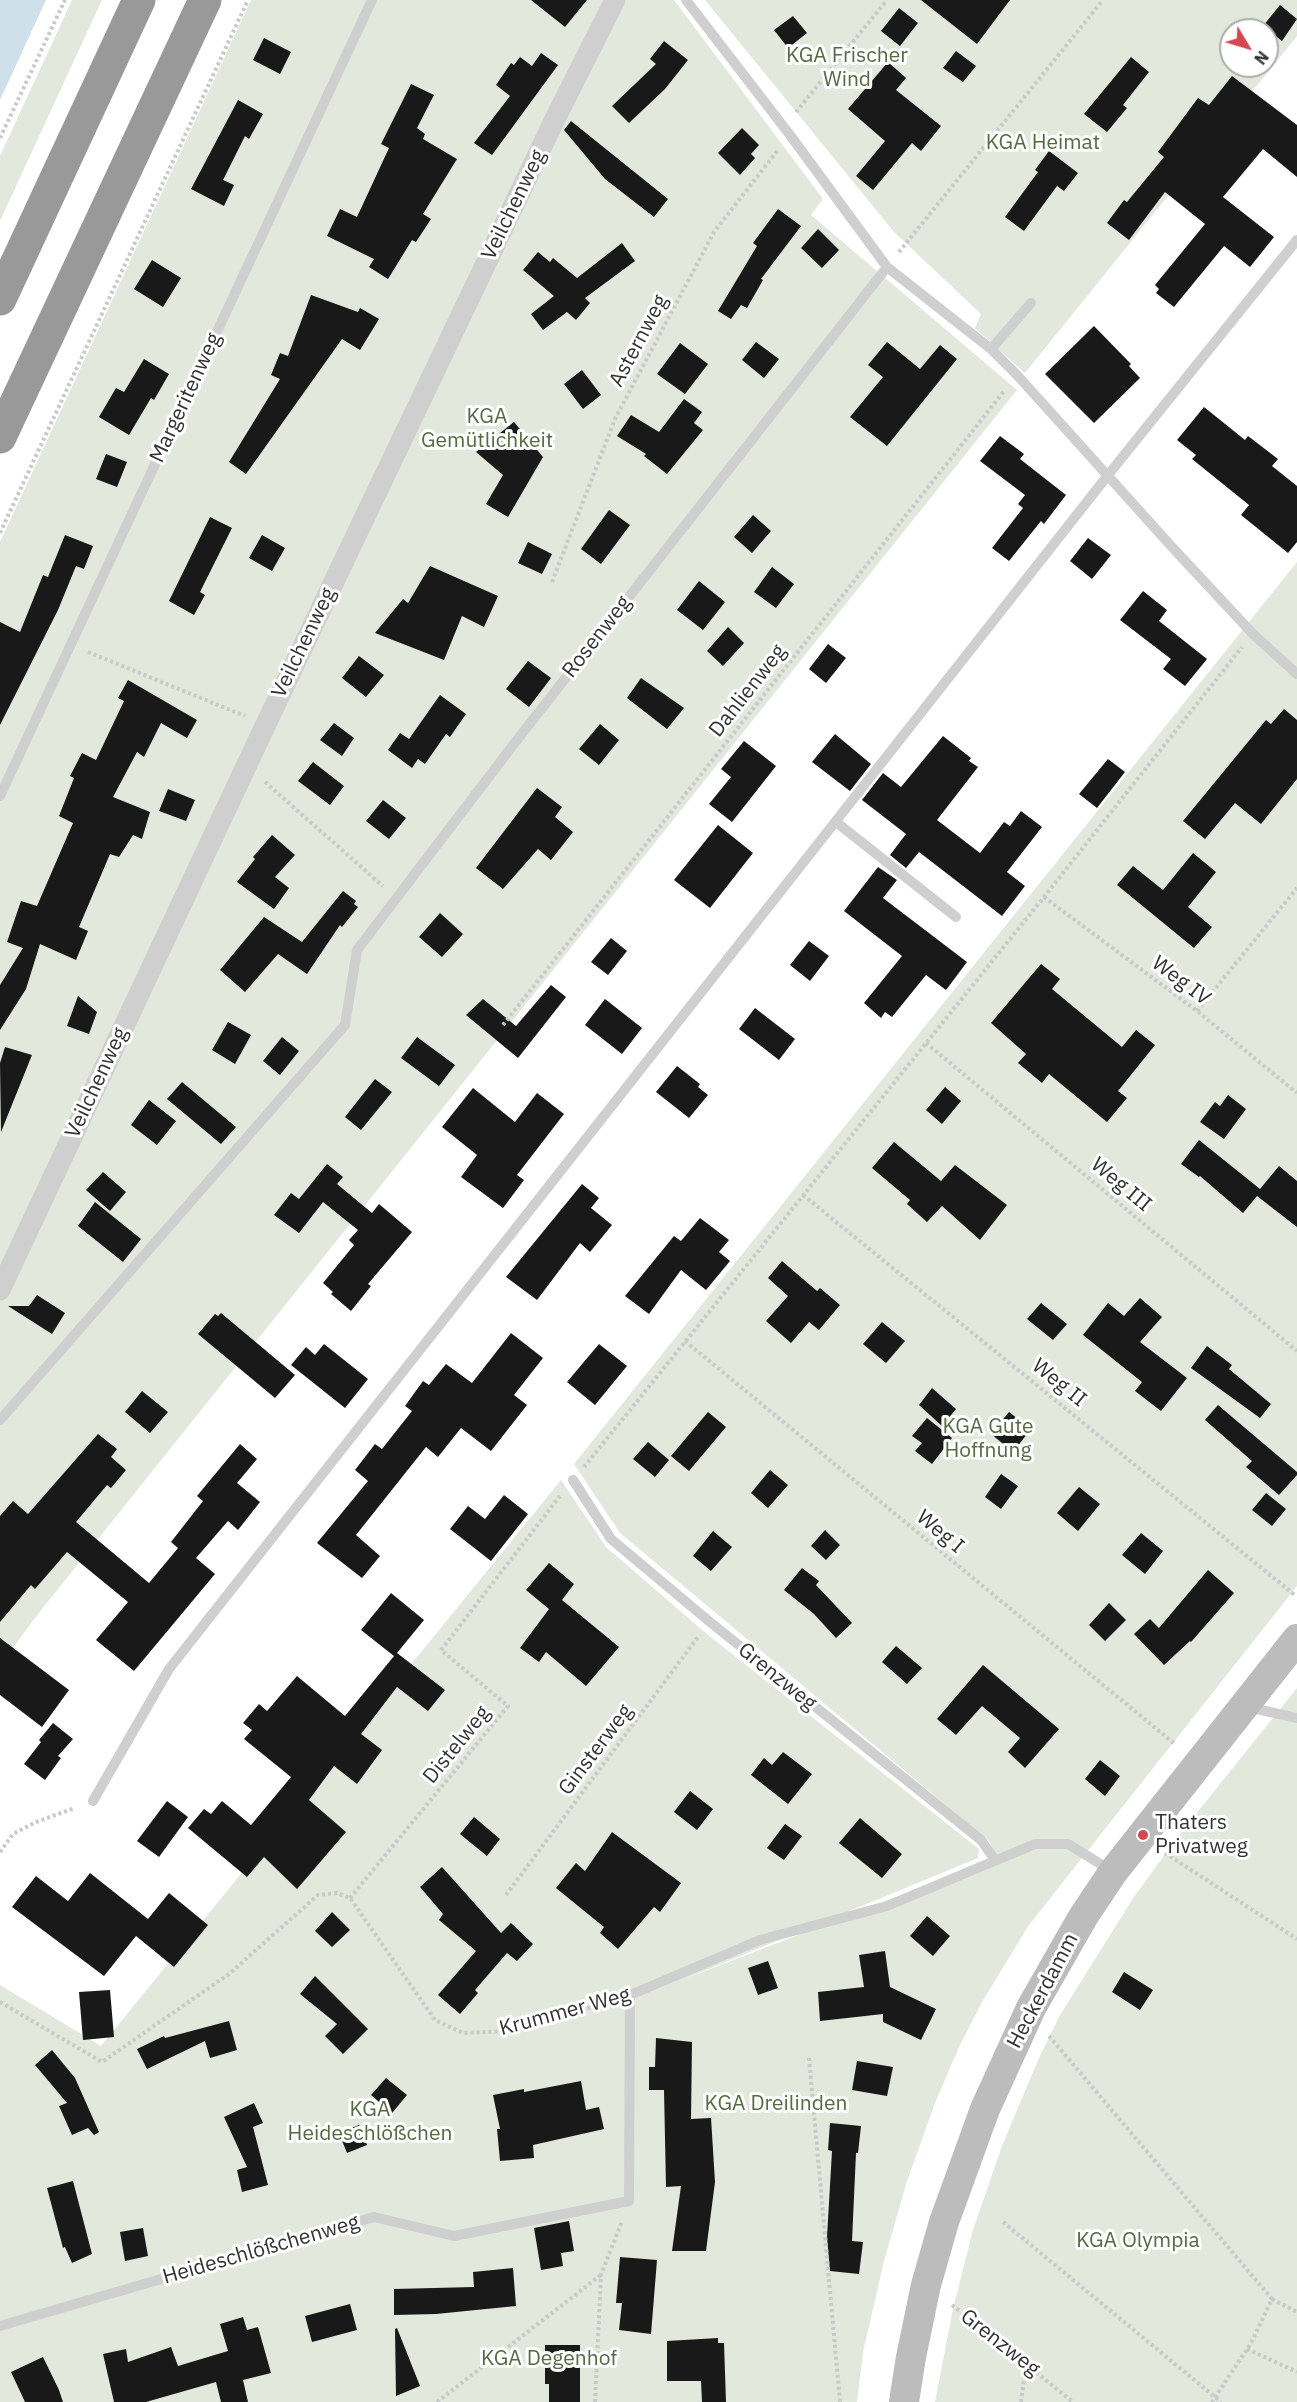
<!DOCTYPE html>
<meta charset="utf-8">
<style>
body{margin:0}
#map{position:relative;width:1297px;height:2402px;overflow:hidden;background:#fff;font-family:"IBM Plex Sans",sans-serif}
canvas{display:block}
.north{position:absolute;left:1219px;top:18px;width:60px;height:60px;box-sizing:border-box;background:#fff;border:2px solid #adadad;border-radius:50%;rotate:128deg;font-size:16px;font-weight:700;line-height:24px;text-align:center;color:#323232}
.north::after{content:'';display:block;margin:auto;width:21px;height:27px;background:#d74651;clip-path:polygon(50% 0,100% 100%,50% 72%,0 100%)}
</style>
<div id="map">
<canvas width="1297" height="2402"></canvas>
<div class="north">N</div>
</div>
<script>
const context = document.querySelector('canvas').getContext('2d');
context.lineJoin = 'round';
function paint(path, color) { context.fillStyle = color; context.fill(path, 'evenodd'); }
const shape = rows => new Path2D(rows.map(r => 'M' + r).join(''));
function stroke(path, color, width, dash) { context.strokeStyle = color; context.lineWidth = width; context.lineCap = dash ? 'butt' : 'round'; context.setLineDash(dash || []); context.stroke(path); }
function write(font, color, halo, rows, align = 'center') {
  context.font = font + ' "IBM Plex Sans",sans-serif'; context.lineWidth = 6; context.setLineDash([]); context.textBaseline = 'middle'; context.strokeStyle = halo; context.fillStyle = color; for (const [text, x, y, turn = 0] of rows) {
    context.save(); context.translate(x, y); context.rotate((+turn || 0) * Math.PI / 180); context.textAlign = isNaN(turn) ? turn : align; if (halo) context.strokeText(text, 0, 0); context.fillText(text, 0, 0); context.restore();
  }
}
paint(shape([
 [72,0,102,0,0,221,0,156],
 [251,0,674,0,823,199,811,215,1017,390,38,1614,0,1665,0,542],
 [705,0,1297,0,1297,36,1025,373,975,328,981,314,894,232],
 [1231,30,1267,30,1267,66,1231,66],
 [1297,562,1297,1586,1029,1925,982,2002,959,2047,935,2103,907,2181,884,2261,863,2352,857,2402,0,2402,0,1985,101,2046,561,1480,606,1547,708,1635,979,1849,978,1858,682,1980,997,1858,989,1841,620,1533,574,1464],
 [1297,1688,1297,2402,935,2402,953,2309,973,2230,1002,2146,1039,2058,1060,2015,1134,1897,1179,1835]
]), '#e2e8dc');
paint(shape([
 [0,0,46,0,0,100]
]), '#d0e0eb');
paint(shape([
 [531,0,587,0,565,27],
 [921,0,1010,0,977,44],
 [1280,5,1297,19,1282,41,1263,26],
 [899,8,918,23,900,46,881,31],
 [793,16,807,33,788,48,774,30],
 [264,38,291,52,280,74,253,60],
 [664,41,688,60,665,89,629,123,612,106,656,64,650,59],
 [956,51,976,66,963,82,943,68],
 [541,53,558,65,492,155,474,143,510,96,496,85,511,63,514,65,520,57,532,66],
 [1131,57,1149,72,1123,105,1127,108,1107,132,1084,114],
 [888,62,906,78,896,90,941,126,921,151,912,143,873,190,856,176,885,141,848,109],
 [1232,76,1297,125,1297,177,1263,149,1223,197,1274,237,1250,267,1224,246,1174,307,1156,293,1159,289,1155,285,1205,224,1165,192,1129,240,1107,223,1124,200,1127,202,1164,157,1158,152,1198,98,1209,105],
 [411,84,434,95,417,128,425,134,423,139,457,159,423,214,431,219,416,242,412,240,388,279,369,267,374,259,327,236,340,209,357,217,389,148,381,144],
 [238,100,263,114,249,139,245,136,223,180,234,185,224,206,191,189],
 [571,121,668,199,654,217,605,179,564,130],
 [742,128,759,145,751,154,755,158,740,175,718,153],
 [1049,151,1078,173,1064,191,1057,186,1024,231,1005,217,1038,172,1035,170],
 [778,209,801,226,761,279,763,280,747,308,741,305,731,319,718,311,757,246,753,243],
 [818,229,839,250,822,268,801,248],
 [622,243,635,261,585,298,590,303,576,320,567,312,543,330,531,314,554,296,523,270,538,252,550,262,553,258,577,278],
 [152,260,181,278,163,307,134,289],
 [311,295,358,312,360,308,379,319,360,350,342,339,246,474,229,462,280,379,271,375,280,353,288,356],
 [1094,326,1131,364,1129,366,1140,378,1094,423,1045,374],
 [756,342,779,359,764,378,742,360],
 [887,342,920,369,940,345,957,359,887,446,850,417,883,377,868,365],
 [680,343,708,364,685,394,657,374],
 [144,359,169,374,154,400,151,398,129,435,99,417,116,388,124,392],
 [582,370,601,395,583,409,564,384],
 [684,399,702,412,694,423,703,430,667,474,644,456,646,454,617,436,631,415,659,432],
 [1204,407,1245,440,1248,436,1278,459,1272,466,1297,486,1297,542,1288,553,1241,515,1249,505,1192,459,1196,455,1177,440],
 [514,422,543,457,508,517,486,504,503,475,476,452],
 [1000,436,1024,454,1020,459,1066,495,1044,524,1041,521,1009,561,992,548,1023,508,1018,504,1025,495,980,461],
 [106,454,127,462,117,487,96,479],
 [609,510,630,525,601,564,581,549],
 [753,515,771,531,752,553,734,537],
 [210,517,232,528,200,592,205,595,194,615,169,601],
 [65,535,93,546,84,569,76,566,58,610,0,725,0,622,20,632,43,575,48,577],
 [262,535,285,548,272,571,249,558],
 [1088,538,1111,555,1092,579,1070,561],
 [528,542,552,554,542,574,518,563],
 [430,566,498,596,484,627,462,616,444,660,375,633,403,599,408,603],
 [772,567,794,584,776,608,754,592],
 [699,581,725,602,703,630,677,610],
 [1143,591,1167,610,1159,621,1207,659,1185,686,1163,669,1171,659,1120,620],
 [728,627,744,643,723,666,707,651],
 [828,644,846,658,826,683,809,669],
 [359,656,384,675,366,697,342,678],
 [528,661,551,678,529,707,506,689],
 [641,678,684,708,667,729,627,698],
 [128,680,197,720,187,738,161,723,144,757,137,752,113,797,150,812,142,839,133,835,119,857,110,854,79,927,88,931,76,960,40,944,26,989,0,1030,0,985,23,948,7,942,21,901,37,906,73,823,59,816,74,778,70,776,82,753,96,760,124,701,118,698],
 [440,695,466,714,450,737,446,734,425,764,418,759,412,768,388,750,400,733,409,739],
 [1284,709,1297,720,1297,779,1261,824,1235,803,1205,839,1183,821,1266,720,1271,724],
 [334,723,354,738,342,756,320,740],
 [600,724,619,740,599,765,579,749],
 [835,734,871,764,850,791,812,762],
 [943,736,971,758,969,761,978,767,937,820,980,853,1004,822,1010,826,1021,811,1042,827,1007,872,1025,886,1002,916,919,852,906,868,890,855,906,834,862,800,883,773,901,787],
 [744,741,776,766,732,822,709,804,731,777,721,769],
 [1108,759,1125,772,1097,808,1079,794],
 [313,762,344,786,330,805,298,781],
 [537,788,562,807,555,817,573,832,551,860,538,849,503,889,476,868],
 [168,789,195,800,186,821,159,811],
 [383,800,406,818,389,839,366,821],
 [718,825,753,853,710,908,674,880],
 [272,835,295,855,275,877,289,888,274,909,237,882,255,859,253,857],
 [1193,853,1216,872,1188,907,1212,927,1194,948,1117,885,1133,866,1163,890],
 [878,867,897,880,883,898,967,962,946,990,926,975,892,1017,885,1012,881,1018,864,1003,902,956,844,911],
 [343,891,356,901,354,904,358,907,342,927,340,925,307,974,278,954,245,992,220,970,264,917,302,942],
 [440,913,463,934,442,957,419,937],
 [611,938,627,951,608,975,591,962],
 [809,941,829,956,810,981,790,965],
 [1041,964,1060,979,1052,989,1122,1047,1136,1030,1155,1045,1118,1091,1127,1098,1107,1122,1049,1074,1042,1083,1018,1063,1026,1054,991,1023],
 [551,985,566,997,518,1058,466,1015,483,999,516,1026],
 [78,996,97,1012,89,1034,67,1026],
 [605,999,642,1028,622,1054,585,1025],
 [755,1008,795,1039,779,1060,739,1029],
 [228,1022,251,1035,235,1064,212,1050],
 [282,1037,299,1051,280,1075,263,1061],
 [417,1037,455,1065,439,1086,401,1058],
 [5,1047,32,1055,1,1132,0,1063],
 [677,1066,700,1084,698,1087,708,1095,689,1118,656,1092],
 [375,1079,392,1092,361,1130,345,1117],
 [182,1082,236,1127,221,1144,167,1099],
 [945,1087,961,1101,942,1124,926,1110],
 [473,1088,515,1122,537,1093,564,1114,517,1175,524,1180,503,1208,461,1177,477,1155,442,1127],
 [1228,1095,1246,1109,1224,1139,1200,1122,1215,1102,1220,1106],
 [149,1100,176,1121,157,1145,131,1125],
 [1199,1140,1260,1189,1279,1166,1297,1181,1297,1227,1257,1196,1243,1213,1200,1176,1199,1177,1181,1164],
 [894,1142,941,1181,955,1165,1007,1205,980,1240,942,1206,927,1222,907,1204,910,1200,872,1168],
 [327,1164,343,1177,337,1184,372,1213,379,1204,412,1232,368,1284,371,1286,351,1311,331,1294,333,1292,323,1283,354,1245,349,1240,358,1230,323,1202,299,1233,274,1215,291,1193,299,1199],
 [103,1172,126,1192,110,1211,86,1190],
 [582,1184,599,1198,591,1208,612,1225,590,1252,580,1243,537,1300,506,1277],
 [95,1202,141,1239,123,1262,78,1226],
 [700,1218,729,1240,719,1252,730,1261,706,1290,681,1270,649,1314,625,1296,674,1236,681,1241],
 [782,1261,817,1291,820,1288,840,1305,819,1330,809,1322,791,1343,766,1321,788,1296,768,1278],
 [37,1295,65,1313,52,1334,8,1306,29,1306],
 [1140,1298,1162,1317,1140,1342,1187,1378,1161,1411,1135,1391,1142,1382,1083,1335,1108,1303,1124,1316],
 [1041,1303,1067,1324,1053,1340,1027,1319],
 [221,1313,295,1375,275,1398,198,1334,215,1314,218,1316],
 [882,1322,905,1341,886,1363,863,1344],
 [511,1333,543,1358,514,1395,527,1405,491,1451,461,1428,438,1457,426,1447,356,1535,380,1556,362,1578,317,1543,368,1481,355,1470,375,1444,382,1449,412,1411,405,1406,423,1381,429,1385,446,1364,472,1383],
 [324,1344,368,1379,345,1408,291,1365,306,1347,315,1355],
 [599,1344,627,1366,595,1405,567,1382],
 [1207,1346,1232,1365,1229,1369,1271,1404,1260,1418,1191,1368],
 [932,1388,956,1409,942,1426,919,1405],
 [142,1391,168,1412,150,1433,125,1412],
 [1218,1405,1297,1472,1297,1475,1279,1495,1246,1467,1252,1461,1205,1420],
 [708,1412,726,1427,689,1471,671,1456],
 [1009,1412,1031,1429,1013,1452,991,1434],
 [927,1418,952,1438,932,1464,915,1451,922,1443,912,1436],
 [98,1434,117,1449,111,1457,126,1470,111,1488,107,1485,76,1522,149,1583,178,1548,171,1542,203,1501,197,1496,240,1444,257,1459,237,1483,260,1502,238,1530,228,1521,196,1558,215,1574,134,1671,96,1640,128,1602,67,1552,35,1589,31,1585,0,1622,0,1516,13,1501,28,1514],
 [648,1442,669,1460,655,1477,633,1459],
 [770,1470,788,1485,768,1508,751,1493],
 [1001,1474,1018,1486,1001,1509,985,1497],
 [1079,1487,1100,1504,1078,1531,1057,1513],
 [1266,1493,1286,1509,1272,1526,1252,1510],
 [504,1495,528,1514,491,1561,450,1529,468,1506,485,1519],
 [825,1530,840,1545,826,1560,811,1546],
 [713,1531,732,1547,711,1571,693,1556],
 [1141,1533,1163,1551,1145,1574,1122,1555],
 [549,1563,574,1584,562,1600,619,1647,586,1686,546,1652,539,1662,520,1648,549,1609,526,1590],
 [802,1568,819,1581,816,1585,852,1623,836,1638,814,1614,784,1590],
 [1208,1570,1234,1593,1191,1642,1190,1641,1164,1665,1134,1634,1150,1619,1159,1628],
 [391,1593,424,1620,397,1653,445,1690,428,1711,397,1687,361,1734,382,1750,357,1784,334,1766,309,1800,346,1832,297,1889,264,1857,247,1877,188,1828,204,1809,211,1814,222,1801,251,1825,291,1777,244,1739,252,1730,243,1723,259,1704,267,1711,297,1676,345,1716,394,1656,361,1630],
 [1109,1603,1126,1620,1105,1641,1089,1625],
 [0,1638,69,1690,42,1727,0,1695],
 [896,1646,922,1668,907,1684,882,1662],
 [983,1665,1059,1729,1025,1768,1008,1752,1020,1738,982,1706,956,1735,937,1719],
 [53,1723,73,1739,58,1756,61,1758,45,1780,24,1764,41,1742,39,1740],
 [783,1752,812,1774,788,1804,751,1775,764,1758,772,1765],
 [1100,1760,1120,1776,1105,1796,1085,1779],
 [690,1791,713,1809,697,1830,674,1812],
 [167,1801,188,1817,159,1857,137,1841],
 [474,1817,500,1839,487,1856,460,1834],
 [860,1818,902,1854,882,1878,839,1843],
 [785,1824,802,1836,784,1860,767,1848],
 [612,1832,681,1883,660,1912,654,1907,618,1949,600,1933,604,1927,556,1888,576,1863,585,1871],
 [442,1867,501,1933,511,1923,533,1944,517,1961,507,1953,475,1990,478,1993,460,2014,438,1995,476,1951,439,1920,443,1914,420,1887],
 [90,1873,148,1919,169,1893,208,1925,174,1967,136,1936,104,1976,12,1907,36,1876,68,1901],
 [332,1912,350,1930,332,1947,315,1931],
 [927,1916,950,1936,933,1956,910,1936],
 [885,1951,890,1987,936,2009,921,2040,883,2022,883,2014,820,2021,818,1992,864,1987,859,1955],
 [768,1961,778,1988,758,1995,748,1968],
 [1124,1972,1153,1990,1140,2010,1112,1992],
 [315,1976,368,2029,343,2054,325,2036,337,2024,300,1994],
 [110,1990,114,2037,83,2040,79,1992],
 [229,2021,237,2050,210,2058,205,2041,147,2069,137,2049,164,2036,165,2038],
 [656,2038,692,2042,691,2119,711,2118,715,2182,706,2251,672,2251,681,2186,666,2187,664,2090,649,2090,649,2067,655,2067],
 [52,2050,75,2078,99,2132,94,2135,88,2128,72,2135,59,2106,67,2103,35,2065],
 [857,2061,893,2067,887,2096,852,2090],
 [386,2078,407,2095,392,2113,371,2095],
 [581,2081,586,2110,599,2107,604,2129,533,2145,534,2158,500,2161,497,2129,500,2129,493,2095,524,2089,524,2092],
 [254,2103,263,2123,253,2127,268,2185,242,2192,237,2170,247,2167,224,2117],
 [830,2123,861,2126,858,2153,856,2153,852,2241,863,2242,859,2274,830,2271,827,2237,832,2151,828,2150],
 [359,2125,367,2145,347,2153,339,2133],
 [73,2181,92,2254,72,2263,65,2247,63,2248,47,2188],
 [569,2221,574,2251,561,2253,563,2266,541,2270,534,2228],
 [143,2228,148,2256,125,2261,120,2232],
 [620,2257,657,2260,651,2334,619,2330,622,2303,616,2303],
 [513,2268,516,2306,436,2314,394,2315,394,2289,474,2287,473,2272],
 [350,2304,357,2330,312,2342,305,2316],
 [243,2317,247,2330,258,2327,271,2373,243,2380,248,2402,221,2402,216,2382,146,2402,114,2402,103,2354,126,2349,128,2362,171,2347,178,2366,228,2351,220,2324],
 [397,2328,420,2386,396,2396,395,2329],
 [718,2338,718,2343,724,2343,726,2402,702,2402,701,2381,667,2381,667,2341],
 [545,2345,580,2345,580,2402,549,2402,549,2384,545,2384],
 [43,2357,59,2390,63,2402,25,2402,11,2372]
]), '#191919');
stroke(shape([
 [796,112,887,0],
 [0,138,65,0],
 [899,252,1103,0],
 [0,533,248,0],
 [552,582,615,419,714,232,778,150],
 [88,652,245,716],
 [265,782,383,886],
 [1044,897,1197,1011,1297,1093],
 [1197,1011,1297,888],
 [503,1025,1005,390],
 [926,1043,1297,1351],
 [803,1195,1296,1596],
 [685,1341,1176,1745],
 [584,1467,1044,897,1242,647],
 [0,1852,13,1834,36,1822,75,1808],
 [1165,1853,1297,1939],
 [506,1895,698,1637],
 [350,1898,508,1706,441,1650,560,1496],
 [0,2002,102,2062,229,1974,318,1895,337,1893,350,1898,435,2020,463,2033,509,2031,612,2001],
 [1049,2036,1272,2299,1251,2343,1212,2402],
 [809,2058,840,2402],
 [1003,2222,1221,2402],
 [1272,2299,1297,2312],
 [952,2305,1073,2402],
 [1247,2349,1297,2372],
 [437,2402,601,2275],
 [595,2402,601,2275,622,2221],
 [1021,2402,1026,2365]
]), '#c9c9c9', 4, [3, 3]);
stroke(shape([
 [686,0,790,135,887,267,991,349,1017,375,1172,547,1253,634,1297,674],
 [991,349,1031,303],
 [0,796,372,0],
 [836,822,956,917],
 [0,1420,345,1025,357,950,510,749,887,267],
 [573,1480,611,1539,710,1622,981,1840,995,1860],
 [1248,1707,1297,1718],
 [93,1801,169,1669,1108,475,1297,240],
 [0,2326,374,2217,454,2236,629,2201,630,1995,760,1940,887,1906,1035,1844,1068,1844,1112,1871]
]), '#cfcfcf', 10);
stroke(shape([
 [0,1290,266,724,554,121,615,0]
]), '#cfcfcf', 21);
stroke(shape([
 [904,2402,911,2357,926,2285,944,2222,985,2109,1031,2008,1083,1917,1113,1872,1297,1639]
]), '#bcbcbc', 30);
stroke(shape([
 [0,299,139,0],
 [0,437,205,0]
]), '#999', 33);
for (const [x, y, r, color] of [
 [1143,1835,6,"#d74651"]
]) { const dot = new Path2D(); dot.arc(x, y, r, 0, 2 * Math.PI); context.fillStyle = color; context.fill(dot); stroke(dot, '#fff', 2); }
write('21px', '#556b42', '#fff', [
 ["KGA Frischer",847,56],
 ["Wind",847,80],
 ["KGA Heimat",1043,143],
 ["KGA",487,417],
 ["Gemütlichkeit",487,441],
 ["KGA Gute",988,1427],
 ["Hoffnung",988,1451],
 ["KGA Dreilinden",776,2104],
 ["KGA",370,2110],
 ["Heideschlößchen",370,2134],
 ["KGA Olympia",1138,2241],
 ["KGA Degenhof",549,2359]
]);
write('21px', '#323232', '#fff', [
 ["Veilchenweg",514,205,-64],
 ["Asternweg",639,341,-62],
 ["Margeritenweg",186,398,-65],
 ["Rosenweg",597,637,-52],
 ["Veilchenweg",304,643,-64],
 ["Dahlienweg",748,691,-52],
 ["Weg IV",1181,981,37],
 ["Veilchenweg",97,1083,-65],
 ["Weg III",1121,1185,40],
 ["Weg II",1059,1383,39],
 ["Weg I",940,1532,40],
 ["Grenzweg",777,1677,39],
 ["Distelweg",457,1745,-51],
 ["Ginsterweg",596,1750,-53],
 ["Heckerdamm",1043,1991,-62],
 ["Krummer Weg",565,2012,-15],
 ["Heideschlößchenweg",261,2250,-16],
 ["Grenzweg",1000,2343,38]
]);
write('21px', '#323232', '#fff', [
 ["Thaters",1155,1823],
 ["Privatweg",1155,1847]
], 'left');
</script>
